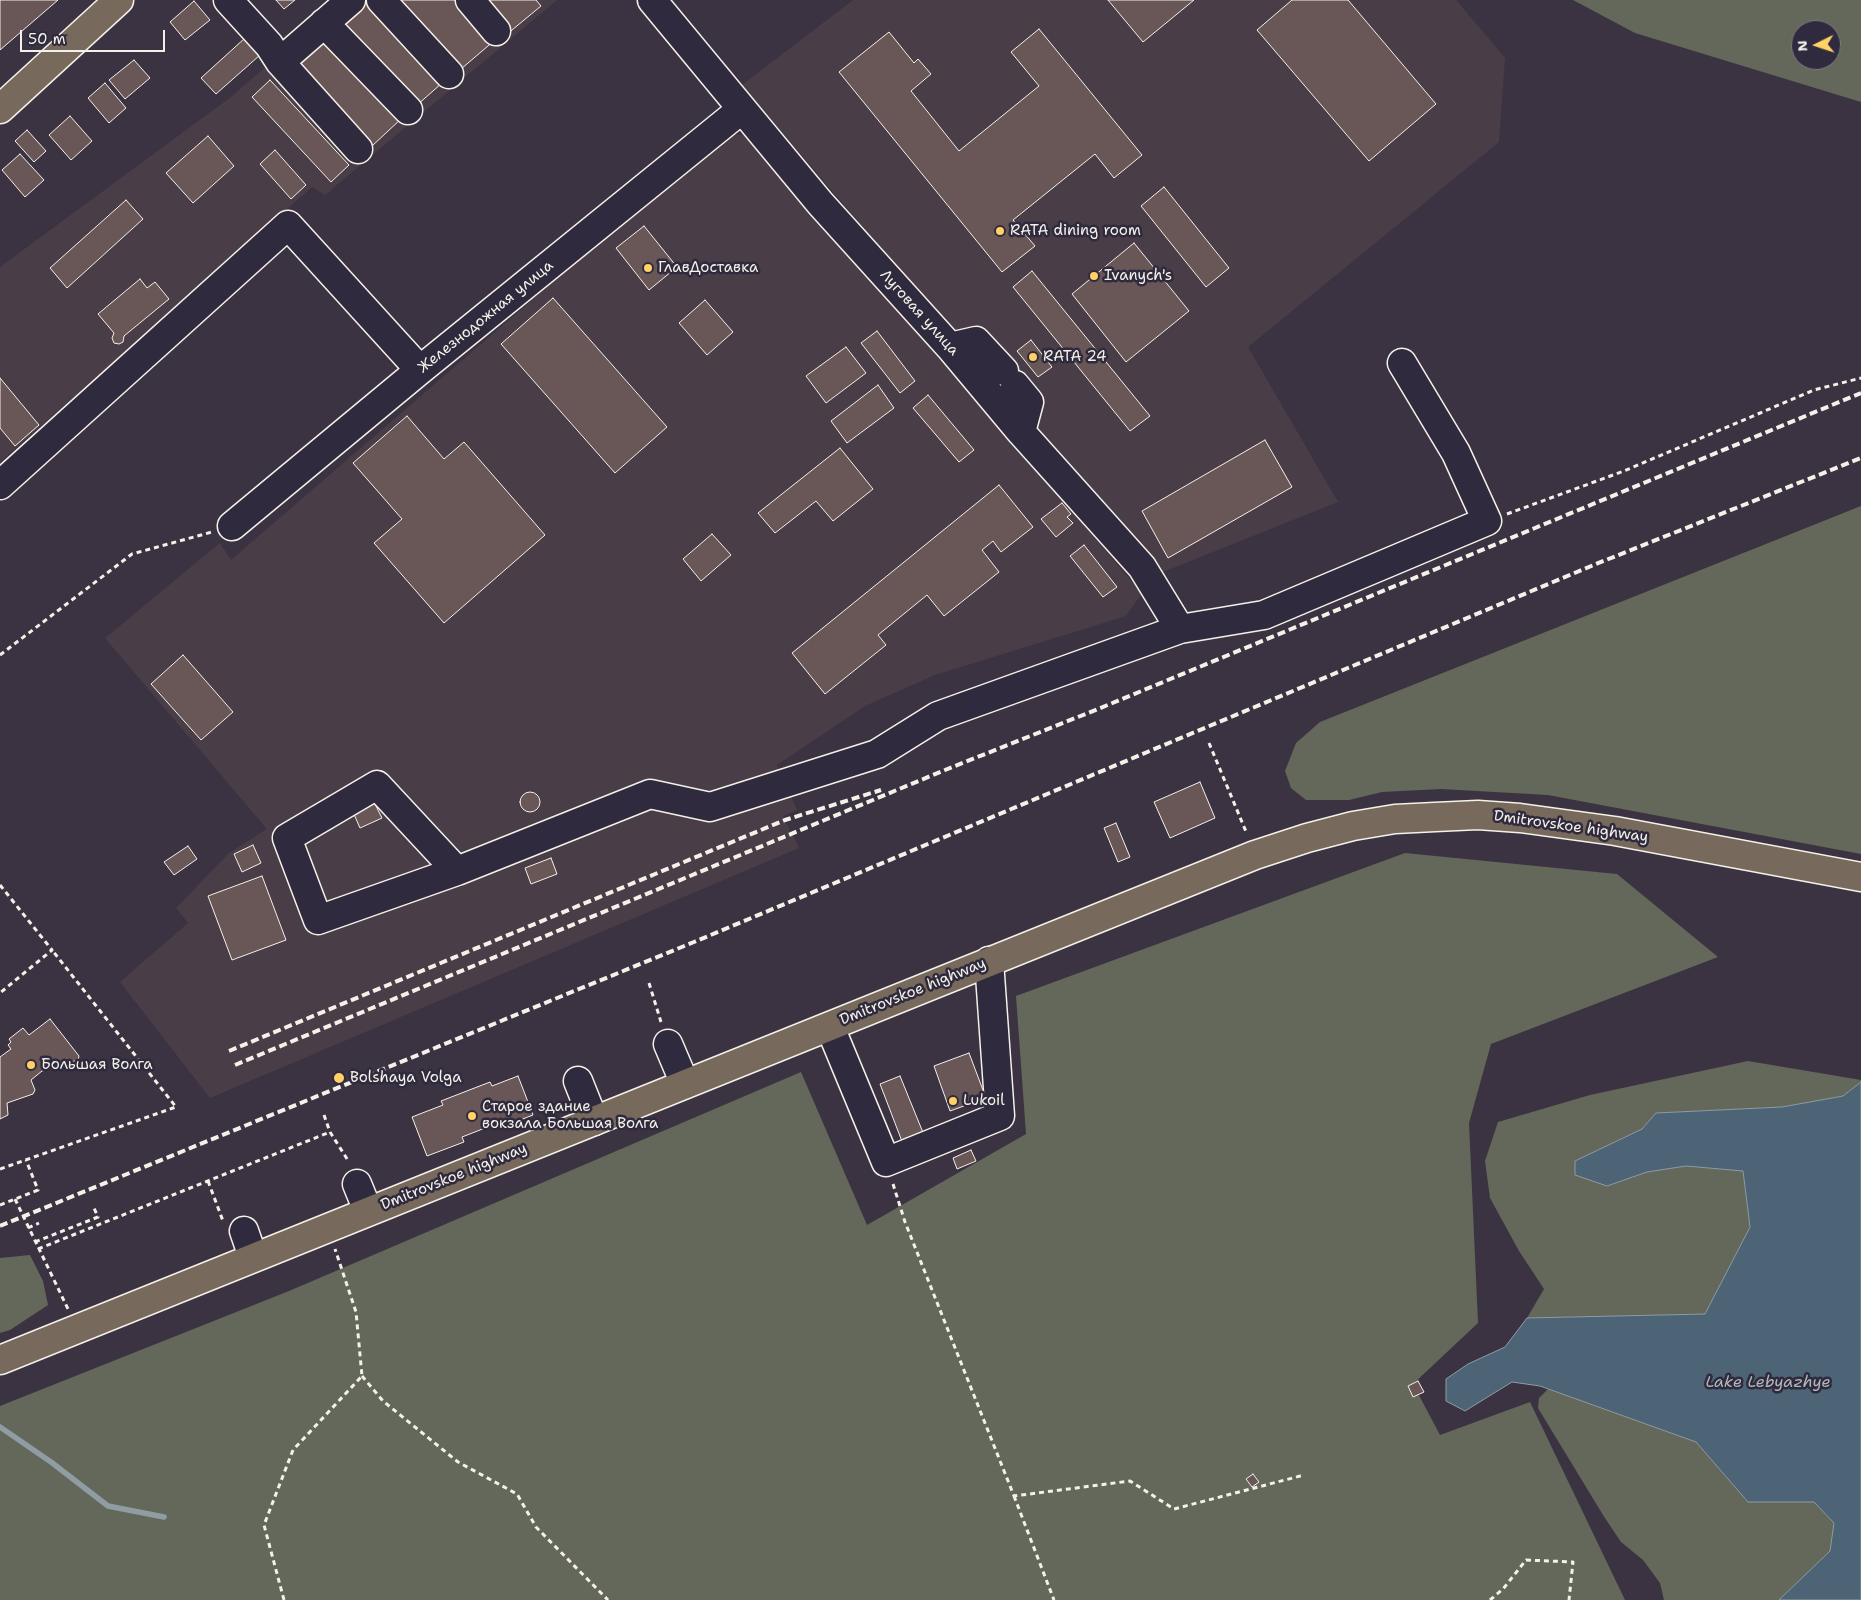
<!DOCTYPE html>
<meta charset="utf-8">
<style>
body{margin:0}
#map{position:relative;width:1861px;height:1600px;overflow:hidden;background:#3b3342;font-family:"Shantell Sans",sans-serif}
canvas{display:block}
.north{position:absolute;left:1791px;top:20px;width:50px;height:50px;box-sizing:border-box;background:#2f2a3d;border:1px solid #7e7a81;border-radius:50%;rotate:266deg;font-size:14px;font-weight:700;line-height:20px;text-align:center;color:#f4f1e8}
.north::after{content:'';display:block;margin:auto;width:18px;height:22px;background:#ffd166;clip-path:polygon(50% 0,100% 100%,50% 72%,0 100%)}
.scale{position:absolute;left:20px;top:30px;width:145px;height:22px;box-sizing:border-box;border:2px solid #f4f1e8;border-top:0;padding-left:6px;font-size:15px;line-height:18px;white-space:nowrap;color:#f4f1e8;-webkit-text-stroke:4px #2f2a3d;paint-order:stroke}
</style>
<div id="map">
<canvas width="1861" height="1600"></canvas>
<div class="north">N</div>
<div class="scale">50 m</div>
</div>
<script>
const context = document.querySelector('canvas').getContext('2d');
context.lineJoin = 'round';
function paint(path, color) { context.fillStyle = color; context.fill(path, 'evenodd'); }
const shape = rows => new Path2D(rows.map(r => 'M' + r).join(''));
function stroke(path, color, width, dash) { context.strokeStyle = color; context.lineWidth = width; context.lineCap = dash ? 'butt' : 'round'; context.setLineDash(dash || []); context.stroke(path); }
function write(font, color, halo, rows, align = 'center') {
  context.font = font + ' "Shantell Sans",sans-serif'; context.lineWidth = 5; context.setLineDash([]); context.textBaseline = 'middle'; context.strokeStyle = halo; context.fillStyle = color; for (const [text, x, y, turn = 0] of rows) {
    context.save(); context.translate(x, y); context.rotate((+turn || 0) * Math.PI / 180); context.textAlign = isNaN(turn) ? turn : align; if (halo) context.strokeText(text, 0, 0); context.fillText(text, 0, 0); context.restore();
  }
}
paint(shape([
 [343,0,557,0,325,195,312,187,0,462,0,267,231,97],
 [853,0,1456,0,1505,58,1499,142,1248,347,1338,502,1158,574,742,85],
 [723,135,747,135,1142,593,1126,616,935,675,865,706,777,765,797,810,783,816,799,848,210,1098,120,982,188,923,176,908,229,853,267,829,105,638,220,543,231,560]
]), '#493e48');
paint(shape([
 [1573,0,1861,0,1861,102,1635,33],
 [1801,30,1831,30,1831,60,1801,60],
 [1861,506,1861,854,1548,795,1441,789,1382,792,1349,800,1306,800,1291,788,1285,771,1296,743,1320,722],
 [1405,853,1617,874,1718,957,1491,1044,1469,1123,1478,1323,1413,1384,1440,1435,1530,1402,1625,1600,0,1600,0,1406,289,1291,801,1072,867,1225,1026,1134,1016,996],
 [1748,1061,1861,1080,1861,1082,1843,1096,1782,1107,1656,1113,1642,1129,1575,1161,1607,1186,1647,1172,1686,1166,1743,1171,1750,1227,1705,1314,1527,1318,1544,1289,1519,1251,1490,1198,1485,1161,1498,1122,1590,1095],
 [30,1255,43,1281,48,1305,10,1330,0,1333,0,1258],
 [1548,1389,1696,1442,1748,1502,1814,1502,1834,1523,1830,1551,1779,1600,1664,1600,1660,1583,1643,1560,1621,1542,1603,1515,1538,1408,1539,1398]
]), '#64685a');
const water = shape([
 [1861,1082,1861,1600,1779,1600,1830,1551,1834,1523,1814,1502,1748,1502,1696,1442,1540,1386,1512,1382,1465,1411,1446,1401,1446,1379,1468,1364,1505,1347,1527,1318,1705,1314,1750,1227,1743,1171,1686,1166,1647,1172,1607,1186,1575,1175,1575,1161,1642,1129,1656,1113,1782,1107,1843,1096,1861,1082]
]);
paint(water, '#4c6476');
stroke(water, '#8f9ca4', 1);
stroke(shape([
 [0,1427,51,1462,108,1506,164,1517]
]), '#8f9ca4', 5.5);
const building = shape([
 [0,0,58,0,0,50,0,0],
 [276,0,295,0,284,9,276,0],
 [365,0,442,83,416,106,340,23,365,0],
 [401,0,460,0,495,40,461,69,401,0],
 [478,0,536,0,541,6,506,35,478,0],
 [1108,0,1194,0,1143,42,1108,0],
 [1292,0,1348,0,1436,104,1369,161,1257,30,1292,0],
 [194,1,210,20,185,40,170,22,194,1],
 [1039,29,1142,155,1114,178,1095,154,1013,220,1035,246,1002,272,839,72,889,32,914,63,918,59,931,74,911,91,959,151,1039,86,1011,52,1039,29],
 [323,33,402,118,372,146,293,61,323,33],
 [245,38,260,55,216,94,201,78,245,38],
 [134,60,150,78,125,99,109,80,134,60],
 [270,80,349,165,331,182,252,97,270,80],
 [105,83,126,108,109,123,88,98,105,83],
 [70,116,92,141,71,160,49,135,70,116],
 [27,130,46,151,34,162,15,141,27,130],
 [208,136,234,166,193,203,166,173,208,136],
 [275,150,306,185,291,199,260,164,275,150],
 [20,154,44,180,25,197,2,170,20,154],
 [1164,187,1229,268,1206,287,1141,206,1164,187],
 [126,200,143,219,67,288,50,268,126,200],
 [644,226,677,267,649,290,616,248,644,226],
 [1134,243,1189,311,1126,362,1072,294,1134,243],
 [1032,271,1150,416,1130,431,1013,287,1032,271],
 [140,279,147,288,155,282,169,299,124,336,123,342,119,344,114,343,112,338,114,333,98,314,140,279],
 [553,298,667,427,615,473,501,344,553,298],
 [705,300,733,332,707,355,679,323,705,300],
 [877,331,915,381,900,393,861,343,877,331],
 [1031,340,1052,367,1038,377,1017,351,1031,340],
 [846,347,866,373,826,403,806,376,846,347],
 [0,378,39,425,15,446,0,428,0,378],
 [878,385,894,408,847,443,831,421,878,385],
 [928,395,974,450,959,462,913,408,928,395],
 [407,416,444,459,464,442,545,535,444,623,374,543,402,519,353,463,407,416],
 [1265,440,1292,487,1168,558,1142,511,1265,440],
 [840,448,873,489,833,521,816,501,775,533,758,513,840,448],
 [999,485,1033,527,1001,552,993,541,982,550,999,572,944,616,927,595,878,635,886,645,825,694,792,653,999,485],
 [1062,503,1071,514,1067,517,1073,523,1056,537,1041,519,1062,503],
 [712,534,731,555,701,581,683,559,712,534],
 [1084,545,1117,587,1103,597,1070,556,1084,545],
 [183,655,233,712,201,740,151,684,183,655],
 [1200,782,1215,818,1170,838,1154,802,1200,782],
 '520 802a10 10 0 1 1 20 0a10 10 0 1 1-20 0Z',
 [374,802,382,818,360,828,353,812,374,802],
 [1116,823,1130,857,1118,862,1104,828,1116,823],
 [253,845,261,863,242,872,234,854,253,845],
 [188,846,197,859,174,875,164,862,188,846],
 [551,858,557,874,531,884,525,868,551,858],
 [262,876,286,940,232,960,208,896,262,876],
 [50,1019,79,1056,78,1060,42,1071,31,1080,35,1090,33,1094,7,1103,8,1115,0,1119,0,1057,11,1049,8,1045,11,1042,9,1039,23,1028,29,1035,50,1019],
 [969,1053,986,1098,950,1111,934,1066,969,1053],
 [518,1076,533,1115,500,1128,498,1123,462,1137,464,1142,427,1156,412,1117,443,1105,441,1101,490,1082,492,1086,518,1076],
 [900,1076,924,1135,903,1144,880,1084,900,1076],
 [971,1150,976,1161,957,1169,953,1158,971,1150],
 [1418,1381,1424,1392,1413,1397,1408,1386,1418,1381],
 [1253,1474,1259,1482,1252,1487,1246,1479,1253,1474]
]);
paint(building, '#695657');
stroke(building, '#f4f1e8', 1);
const minor = shape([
 [228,0,269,45,280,62,358,149],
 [381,0,449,74],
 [470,0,496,31],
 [652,0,820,203,950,347,1021,432,1142,567,1180,629],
 [324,23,408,110],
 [280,62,351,0],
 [950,347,976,341,1004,371],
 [1015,385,1029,402,1021,432],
 [0,485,288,225,420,370],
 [232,526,420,370,742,109],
 [457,871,377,785,287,838,318,920,457,871,650,794,710,807,877,754,938,716,1180,629,1264,615,1487,521,1456,453,1402,363],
 [830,1027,886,1162,1000,1116,989,961],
 [668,1044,685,1084],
 [578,1081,594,1121],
 [357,1184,368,1211],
 [244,1231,253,1257]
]);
const major = shape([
 [0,109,119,0],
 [0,1360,1255,855,1307,838,1353,826,1395,819,1435,817,1478,815,1520,818,1615,831,1861,877]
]);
stroke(minor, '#f4f1e8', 31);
stroke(major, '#f4f1e8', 31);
stroke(shape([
 [1507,514,1624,471,1814,390,1861,378],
 [0,655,132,554,212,532],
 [1209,743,1247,834],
 [0,885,52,950,0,993],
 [649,983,661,1022],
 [324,1115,330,1132,349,1162],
 [0,1169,176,1107,52,950],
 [208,1181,223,1221],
 [893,1184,905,1222,1014,1496,1130,1481,1174,1509,1304,1475],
 [15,1199,68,1309],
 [0,1205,38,1190,26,1160],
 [28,1228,39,1223],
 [35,1242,98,1217,94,1208],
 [38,1249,330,1132],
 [362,1376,383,1401,458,1462,517,1494,536,1527,608,1600],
 [1014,1496,1054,1600],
 [284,1600,264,1525,293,1450,362,1376,356,1312,335,1249],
 [1490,1600,1503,1589,1526,1560,1573,1562,1569,1600]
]), '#f4f1e8', 3, [5, 4]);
stroke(minor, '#2f2a3d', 28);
stroke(major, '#77695c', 28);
stroke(shape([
 [229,1051,785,820,881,790],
 [235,1065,945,770,1098,709,1861,393],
 [0,1226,694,942,1596,564,1861,458]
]), '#f4f1e8', 4, [8, 4]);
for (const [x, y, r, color] of [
 [1000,231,5,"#ffd166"],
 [648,268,5,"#ffd166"],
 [1094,276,5,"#ffd166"],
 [1033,357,5,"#ffd166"],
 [31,1065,5,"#ffd166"],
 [339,1078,6,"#ffd166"],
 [953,1101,5,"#ffd166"],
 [472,1116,5,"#ffd166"]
]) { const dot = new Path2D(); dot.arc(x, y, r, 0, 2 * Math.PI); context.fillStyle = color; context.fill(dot); stroke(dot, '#2f2a3d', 2); }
write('15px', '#f4f1e8', '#2f2a3d', [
 ["RATA dining room",1010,231],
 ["ГлавДоставка",658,268],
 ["Ivanych's",1104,276],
 ["RATA 24",1043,357],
 ["Большая Волга",41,1065],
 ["Bolshaya Volga",350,1078],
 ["Lukoil",963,1101],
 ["Старое здание",482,1107],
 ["вокзала Большая Волга",482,1124]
], 'left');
write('15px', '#f4f1e8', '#2f2a3d', [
 ["Луговая улица",919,313,48],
 ["Железнодожная улица",486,317,-39],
 ["Dmitrovskoe highway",1571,827,8],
 ["Dmitrovskoe highway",913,992,-22],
 ["Dmitrovskoe highway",454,1177,-22]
]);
write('italic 16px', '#b1b9ba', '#2f2a3d', [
 ["Lake Lebyazhye",1768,1383]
]);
</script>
